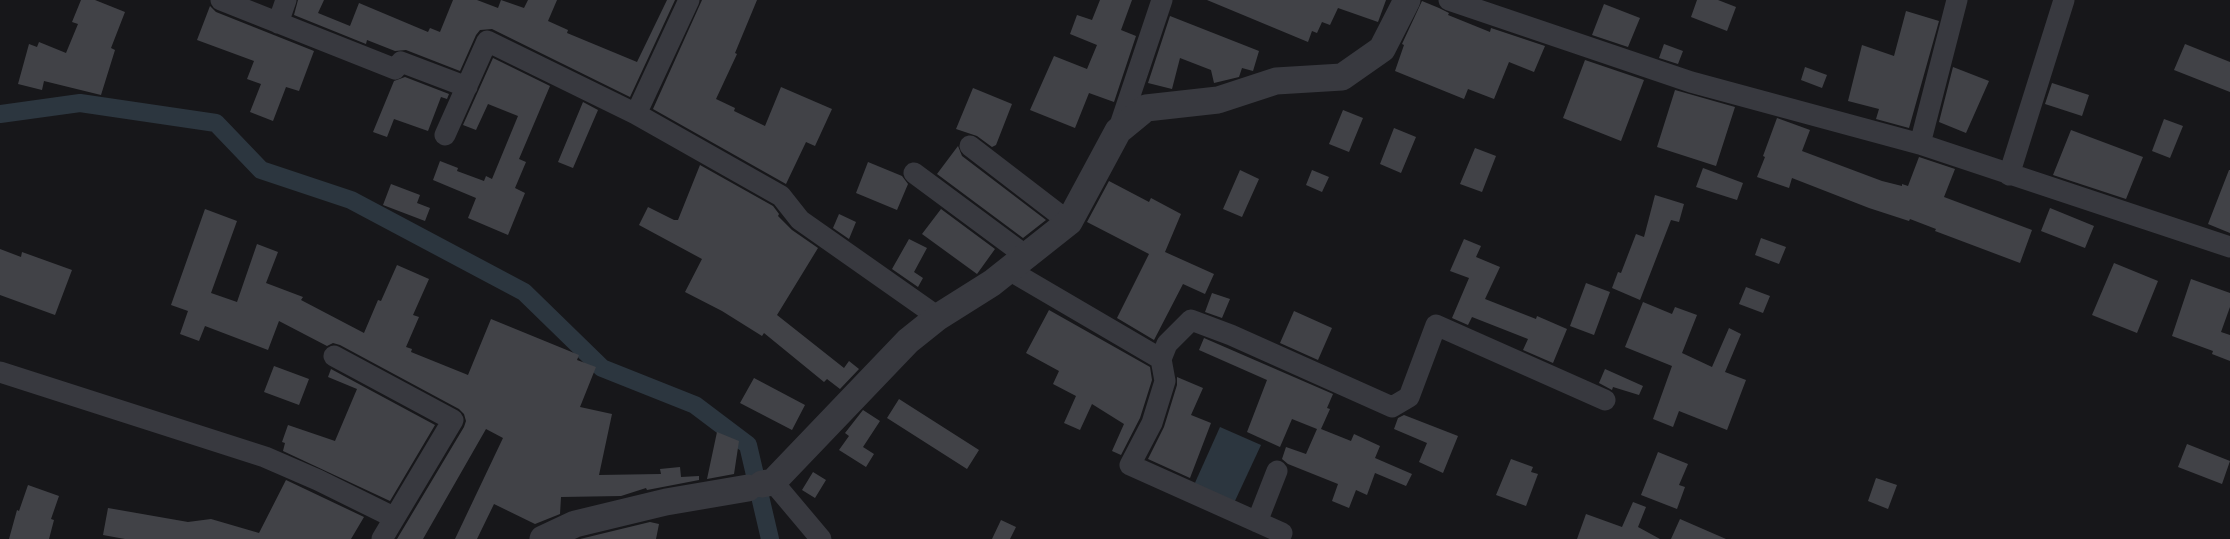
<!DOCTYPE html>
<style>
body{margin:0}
canvas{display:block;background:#17171a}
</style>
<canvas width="2230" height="539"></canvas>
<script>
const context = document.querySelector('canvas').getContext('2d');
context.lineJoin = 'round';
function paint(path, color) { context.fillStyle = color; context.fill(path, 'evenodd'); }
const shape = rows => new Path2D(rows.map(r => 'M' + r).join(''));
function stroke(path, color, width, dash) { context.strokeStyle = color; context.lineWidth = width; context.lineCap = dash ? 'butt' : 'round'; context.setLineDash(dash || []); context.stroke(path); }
paint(shape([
 [1220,427,1261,445,1234,503,1194,485]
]), '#2c363f');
stroke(shape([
 [0,114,80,103,216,123,261,170,351,200,524,292,602,368,695,405,748,445,770,539]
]), '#2c363f', 18);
paint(shape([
 [81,0,95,0,125,12,111,48,115,50,101,95,44,81,42,90,18,84,29,44,37,47,39,42,66,53,78,24,72,22],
 [298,0,324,0,318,13,350,26,359,3,428,32,430,28,440,32,453,0,477,0,498,8,501,0,524,8,528,0,557,0,548,21,568,30,567,33,637,62,667,0,675,0,630,97,492,29,480,30,476,35,460,71,406,50,395,51,367,40,366,44,294,15],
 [702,0,757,0,735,53,737,54,716,99,735,108,734,111,765,126,781,87,832,109,815,146,806,142,786,184,653,109],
 [1100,0,1132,0,1121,30,1136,36,1114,102,1089,93,1075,128,1030,110,1054,56,1087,69,1097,45,1070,34,1077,15,1092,20],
 [1207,0,1386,0,1378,22,1338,8,1330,25,1322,22,1317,33,1312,31,1308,42],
 [1697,0,1718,0,1736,7,1727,31,1691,17],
 [1422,1,1439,8,1449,13,1448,15,1490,32,1491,28,1545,46,1534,72,1509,62,1494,99,1468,89,1464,99,1395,71,1404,45,1402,44],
 [1604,4,1640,18,1628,47,1592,35],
 [210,6,216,12,314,51,299,91,286,87,273,121,250,112,261,84,247,79,254,61,197,40],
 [1906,11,1939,21,1909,128,1876,119,1879,109,1848,101,1862,45,1894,56],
 [1170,16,1259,51,1253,71,1242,68,1239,77,1214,83,1211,70,1180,58,1172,89,1148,83],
 [1664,44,1683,51,1678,64,1659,58],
 [2185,44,2230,62,2230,92,2174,70],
 [493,58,550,86,519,159,526,162,515,188,525,193,508,235,468,218,476,198,433,180,440,161,458,168,457,171,484,181,486,176,492,179,518,116,488,104,476,130,463,125],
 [1585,60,1644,80,1621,141,1563,118],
 [1805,67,1827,75,1822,88,1801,80],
 [1953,67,1989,81,1966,133,1939,122],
 [405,77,449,94,447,99,441,97,428,131,394,119,387,137,373,132,394,81],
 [2052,83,2089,95,2082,116,2045,104],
 [973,88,1012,104,996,145,992,147,977,136,956,129],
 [1675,90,1735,107,1716,166,1657,147],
 [583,102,598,110,573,168,558,162],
 [1343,110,1363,118,1349,152,1329,144],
 [1777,118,1810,130,1802,151,1882,181,1902,186,1902,184,1908,186,1919,157,1955,169,1944,197,2032,230,2020,263,1935,231,1936,229,1910,219,1909,221,1869,208,1792,178,1789,188,1757,177,1765,157,1763,156],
 [2164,119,2183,126,2170,158,2152,151],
 [1394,128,1416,137,1401,173,1380,164],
 [2071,130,2143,157,2126,199,2053,175],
 [958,146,962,156,1046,220,1023,238,937,174],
 [1475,148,1496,156,1482,192,1460,184],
 [868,162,902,176,908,184,897,210,856,193],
 [700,165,773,206,779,214,778,216,792,230,818,248,777,315,844,368,849,361,859,369,840,389,827,379,824,382,764,333,762,336,722,311,685,292,702,259,639,225,648,207,674,220,678,220],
 [1703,168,1743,183,1737,200,1696,187],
 [1240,170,1259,179,1242,217,1223,209],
 [1312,170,1329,177,1322,192,1306,185],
 [2229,170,2230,170,2230,233,2208,224],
 [1109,181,1149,202,1151,198,1181,214,1165,252,1214,274,1205,294,1183,284,1154,340,1117,318,1149,254,1087,222],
 [391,184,420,195,417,203,430,208,425,221,383,205],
 [1655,195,1684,204,1679,222,1671,220,1640,300,1612,288,1618,272,1621,273,1636,234,1644,237],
 [2050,208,2094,226,2085,248,2041,231],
 [205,209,237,221,211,293,237,302,257,244,278,252,266,283,303,297,301,300,364,333,378,300,381,301,397,265,429,279,413,315,419,317,406,347,412,349,411,352,468,375,491,319,579,355,577,360,596,367,580,407,612,414,599,475,661,474,660,469,680,467,681,477,699,476,699,480,647,490,646,488,621,496,561,497,560,514,535,524,494,504,477,539,455,539,503,438,486,429,423,539,397,539,464,427,466,421,464,414,459,409,340,345,333,343,327,346,279,321,268,350,205,326,199,341,180,334,188,311,171,305],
 [941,209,995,249,977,274,922,234],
 [839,214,856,222,849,239,833,228],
 [1761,238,1786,247,1779,264,1755,255],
 [909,239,927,248,914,272,923,278,918,287,892,269],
 [1464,239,1481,246,1476,257,1500,267,1485,299,1536,319,1537,316,1567,329,1553,363,1523,350,1528,339,1472,317,1468,325,1452,318,1469,278,1450,271],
 [0,249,21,257,22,252,72,270,55,315,0,295],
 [2114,263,2158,281,2137,333,2092,315],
 [2191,279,2230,293,2230,307,2221,332,2230,335,2230,361,2212,354,2213,351,2172,336],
 [1586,283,1610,292,1594,335,1570,326],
 [1746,287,1770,296,1763,313,1739,304],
 [1212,293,1230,299,1222,318,1205,312],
 [1643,302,1672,314,1675,307,1697,315,1682,353,1712,367,1729,328,1741,334,1725,372,1746,380,1727,430,1679,411,1673,427,1653,419,1672,366,1625,347],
 [1049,310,1150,367,1152,380,1140,418,1121,455,1112,451,1124,424,1092,404,1080,430,1064,423,1076,396,1053,384,1059,371,1026,353],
 [1294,311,1332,328,1318,360,1280,343],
 [1204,338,1333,394,1327,408,1330,409,1321,429,1351,441,1354,434,1380,446,1375,458,1412,474,1406,486,1375,473,1367,495,1356,490,1349,508,1332,501,1338,484,1288,464,1282,459,1286,447,1306,454,1317,429,1292,419,1280,447,1247,432,1267,380,1199,350],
 [274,366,309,379,299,405,264,392],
 [331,369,435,425,390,501,283,451,285,443,282,442,288,425,335,441,357,389,328,377],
 [1605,369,1643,386,1639,395,1613,387,1612,390,1599,383],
 [1177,377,1203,388,1191,415,1211,423,1190,478,1148,459,1164,427,1177,385],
 [754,378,805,405,792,430,740,403],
 [899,399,979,450,967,469,887,418],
 [863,410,880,421,863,447,874,454,866,467,839,450,849,436,845,433],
 [1404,415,1458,436,1443,473,1419,462,1427,443,1394,429,1398,418],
 [717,432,739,441,734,474,707,479],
 [2187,444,2230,461,2222,484,2178,467],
 [1658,452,1688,464,1679,485,1685,487,1677,509,1641,495],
 [1511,459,1533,467,1531,472,1538,474,1526,506,1496,495],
 [813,472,826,480,815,498,802,490],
 [1876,478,1897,485,1888,509,1868,501],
 [286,480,364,517,351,539,125,539,103,535,108,508,188,522,211,519,259,533],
 [28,485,59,496,51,519,54,520,49,539,9,539,17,510,19,511],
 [1633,502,1646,507,1638,527,1660,539,1577,539,1586,514,1622,527],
 [1680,519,1726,539,1671,539],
 [1001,520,1016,527,1010,539,992,539],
 [650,522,659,524,656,539,580,539]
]), '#414247');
stroke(shape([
 [221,0,395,69,401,62,467,87],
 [1449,0,1691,82,1920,144,2230,247],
 [278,23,286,0],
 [636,114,689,0],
 [1118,131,1162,0],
 [445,135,487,41,636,114,781,196,800,220,938,317],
 [1920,144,1957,0],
 [970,146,1069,222],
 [914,173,1026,256],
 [2009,175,2064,0],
 [1009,270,1161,359,1167,344,1191,320,1231,335,1392,407,1409,397,1436,325,1605,400],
 [334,356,453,420,382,539],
 [1161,359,1165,381,1152,423,1130,465,1282,533],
 [0,372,265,457,318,480,393,517],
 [773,482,821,539],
 [1257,522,1277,471]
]), '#38393f', 21);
stroke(shape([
 [762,484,773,482,908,341,938,317,992,283,1069,222,1118,131,1146,108,1218,100,1276,81,1342,77,1382,49,1407,0],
 [543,539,575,524,666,502,748,488]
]), '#38393f', 27);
</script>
